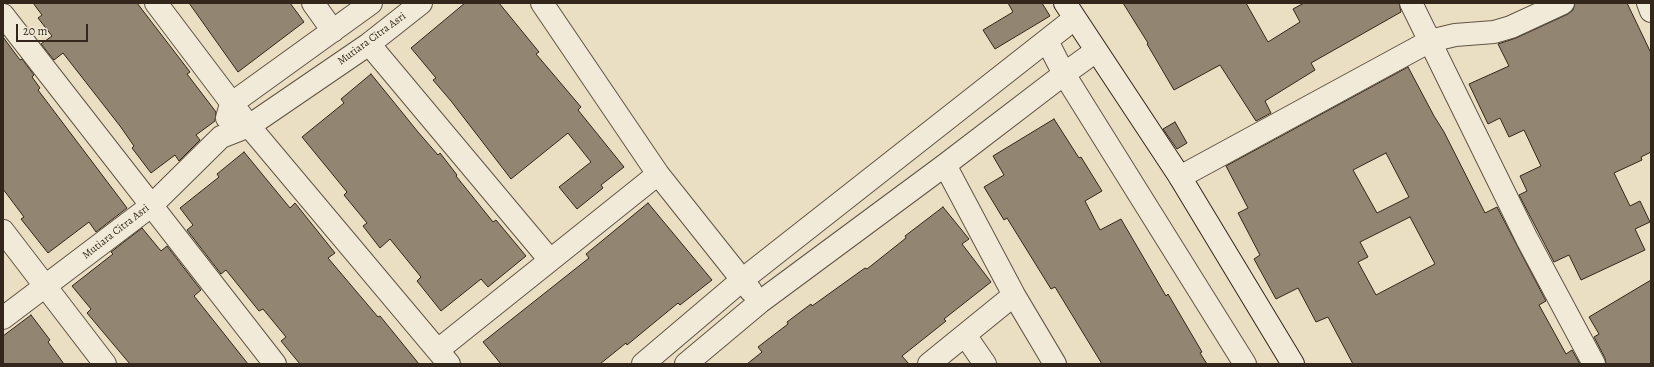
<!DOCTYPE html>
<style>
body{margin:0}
#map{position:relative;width:1654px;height:367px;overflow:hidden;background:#eadec3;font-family:Alegreya,serif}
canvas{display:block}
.frame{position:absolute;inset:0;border:4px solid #33271b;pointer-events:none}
.scale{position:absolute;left:16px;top:24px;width:72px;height:18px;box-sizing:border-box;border:2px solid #33271b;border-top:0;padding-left:5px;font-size:12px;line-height:14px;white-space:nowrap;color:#33271b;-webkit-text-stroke:3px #f1ead8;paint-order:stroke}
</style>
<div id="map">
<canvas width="1654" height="367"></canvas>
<div class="frame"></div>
<div class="scale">20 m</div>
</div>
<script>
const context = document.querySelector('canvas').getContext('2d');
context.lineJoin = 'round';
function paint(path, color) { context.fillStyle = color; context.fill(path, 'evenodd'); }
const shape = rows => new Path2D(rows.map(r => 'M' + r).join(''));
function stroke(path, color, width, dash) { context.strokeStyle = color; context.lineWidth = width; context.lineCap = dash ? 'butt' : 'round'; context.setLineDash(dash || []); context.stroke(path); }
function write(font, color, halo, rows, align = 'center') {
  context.font = font + ' Alegreya,serif'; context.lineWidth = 3; context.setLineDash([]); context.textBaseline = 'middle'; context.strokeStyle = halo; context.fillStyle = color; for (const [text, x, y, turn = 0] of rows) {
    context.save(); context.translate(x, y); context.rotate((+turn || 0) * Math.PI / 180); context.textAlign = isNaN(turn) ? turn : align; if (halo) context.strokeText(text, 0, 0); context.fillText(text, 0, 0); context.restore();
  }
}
const building = shape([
 [33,3,137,3,190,72,187,74,216,112,215,121,196,135,200,140,179,161,175,155,151,173,132,148,134,146,120,126,63,53,54,60,41,44,52,36,38,18,42,15,33,3],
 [189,3,290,3,304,22,238,72,189,3],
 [465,3,499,3,539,52,536,54,581,107,578,110,624,167,601,185,603,188,577,209,559,187,591,162,568,133,511,179,451,101,433,80,436,78,411,48,465,3],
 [1008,3,1042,3,1050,16,995,49,983,30,1013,12,1008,3],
 [1123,3,1246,3,1268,42,1300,22,1293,9,1304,3,1399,3,1401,12,1311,63,1315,70,1265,101,1271,113,1256,121,1220,65,1174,90,1147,44,1148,43,1123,3],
 [1575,3,1627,3,1651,53,1651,152,1641,157,1642,160,1614,173,1630,206,1640,201,1650,222,1635,229,1645,250,1581,280,1569,255,1554,262,1519,195,1527,191,1520,176,1541,166,1524,130,1509,137,1500,118,1488,124,1469,84,1509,66,1498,44,1516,38,1568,14,1573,10,1575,3],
 [3,37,20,60,22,59,34,75,32,77,40,88,38,90,127,208,96,232,89,222,48,253,21,219,24,217,3,189,3,37],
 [1408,67,1434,116,1444,132,1485,213,1497,207,1546,301,1539,305,1566,354,1572,350,1580,364,1353,364,1328,317,1316,322,1298,288,1276,299,1254,259,1260,255,1238,213,1248,208,1226,166,1408,67],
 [1386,153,1409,197,1377,213,1353,170,1386,153],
 [1410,217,1435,264,1376,295,1358,262,1368,257,1360,242,1410,217],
 [371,74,418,132,438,155,440,153,457,175,456,176,493,222,496,220,526,256,488,287,481,279,441,311,417,281,421,277,390,239,380,248,363,226,367,223,344,195,347,192,302,137,344,103,341,99,371,74],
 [1054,119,1079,158,1081,157,1102,191,1085,201,1100,230,1121,219,1166,296,1168,294,1202,352,1200,353,1207,364,1102,364,1055,287,1051,289,1007,218,1004,220,984,187,1004,175,993,156,1054,119],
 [1175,122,1187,143,1177,149,1163,129,1175,122],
 [244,152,290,208,295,203,335,253,328,258,378,317,380,316,419,364,300,364,281,341,286,337,263,309,259,311,226,270,221,274,187,230,193,225,180,208,219,177,217,174,244,152],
 [648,203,712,280,680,305,678,303,627,345,626,343,600,364,501,364,483,342,589,258,586,254,648,203],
 [943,207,969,239,962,244,991,282,944,319,946,321,902,356,909,364,747,364,762,352,758,347,788,324,787,322,811,304,812,306,865,268,867,269,906,238,905,236,943,207],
 [142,228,161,251,167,246,201,290,194,296,198,301,248,364,130,364,87,313,91,309,72,286,113,254,111,252,142,228],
 [1651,280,1651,364,1606,364,1605,358,1594,337,1599,334,1589,317,1651,280],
 [31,315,50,340,48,342,64,364,3,364,3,336,31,315]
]);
paint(building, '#928672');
stroke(building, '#33271b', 1);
const street = shape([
 [156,3,249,126,449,364],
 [313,3,333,31],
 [542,3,658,174,751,291],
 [1411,3,1527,239,1594,364],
 [1648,3,1651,11],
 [3,15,275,364],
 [1047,41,1064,74,1245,364],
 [369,44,550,260],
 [227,118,231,104,371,3],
 [945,165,1014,295,1055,364],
 [1180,177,1430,41,1455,35,1494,32,1511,27,1563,3],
 [3,231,105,364],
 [3,318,151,206,221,137,249,126,369,44,421,3],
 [965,335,985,364],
 [438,350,658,174],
 [643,364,742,280,1074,19],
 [686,364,760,302,945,165,1064,74,1096,51],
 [929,364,1014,295]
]);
const secondary = shape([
 [1065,3,1180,177,1293,364]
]);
stroke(street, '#615545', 24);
stroke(secondary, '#33271b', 24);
stroke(street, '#f1ead8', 22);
stroke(secondary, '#f1ead8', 22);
write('11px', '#33271b', '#f1ead8', [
 ["Mutiara Citra Asri",372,39,-36],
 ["Mutiara Citra Asri",116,232,-38]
]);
</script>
